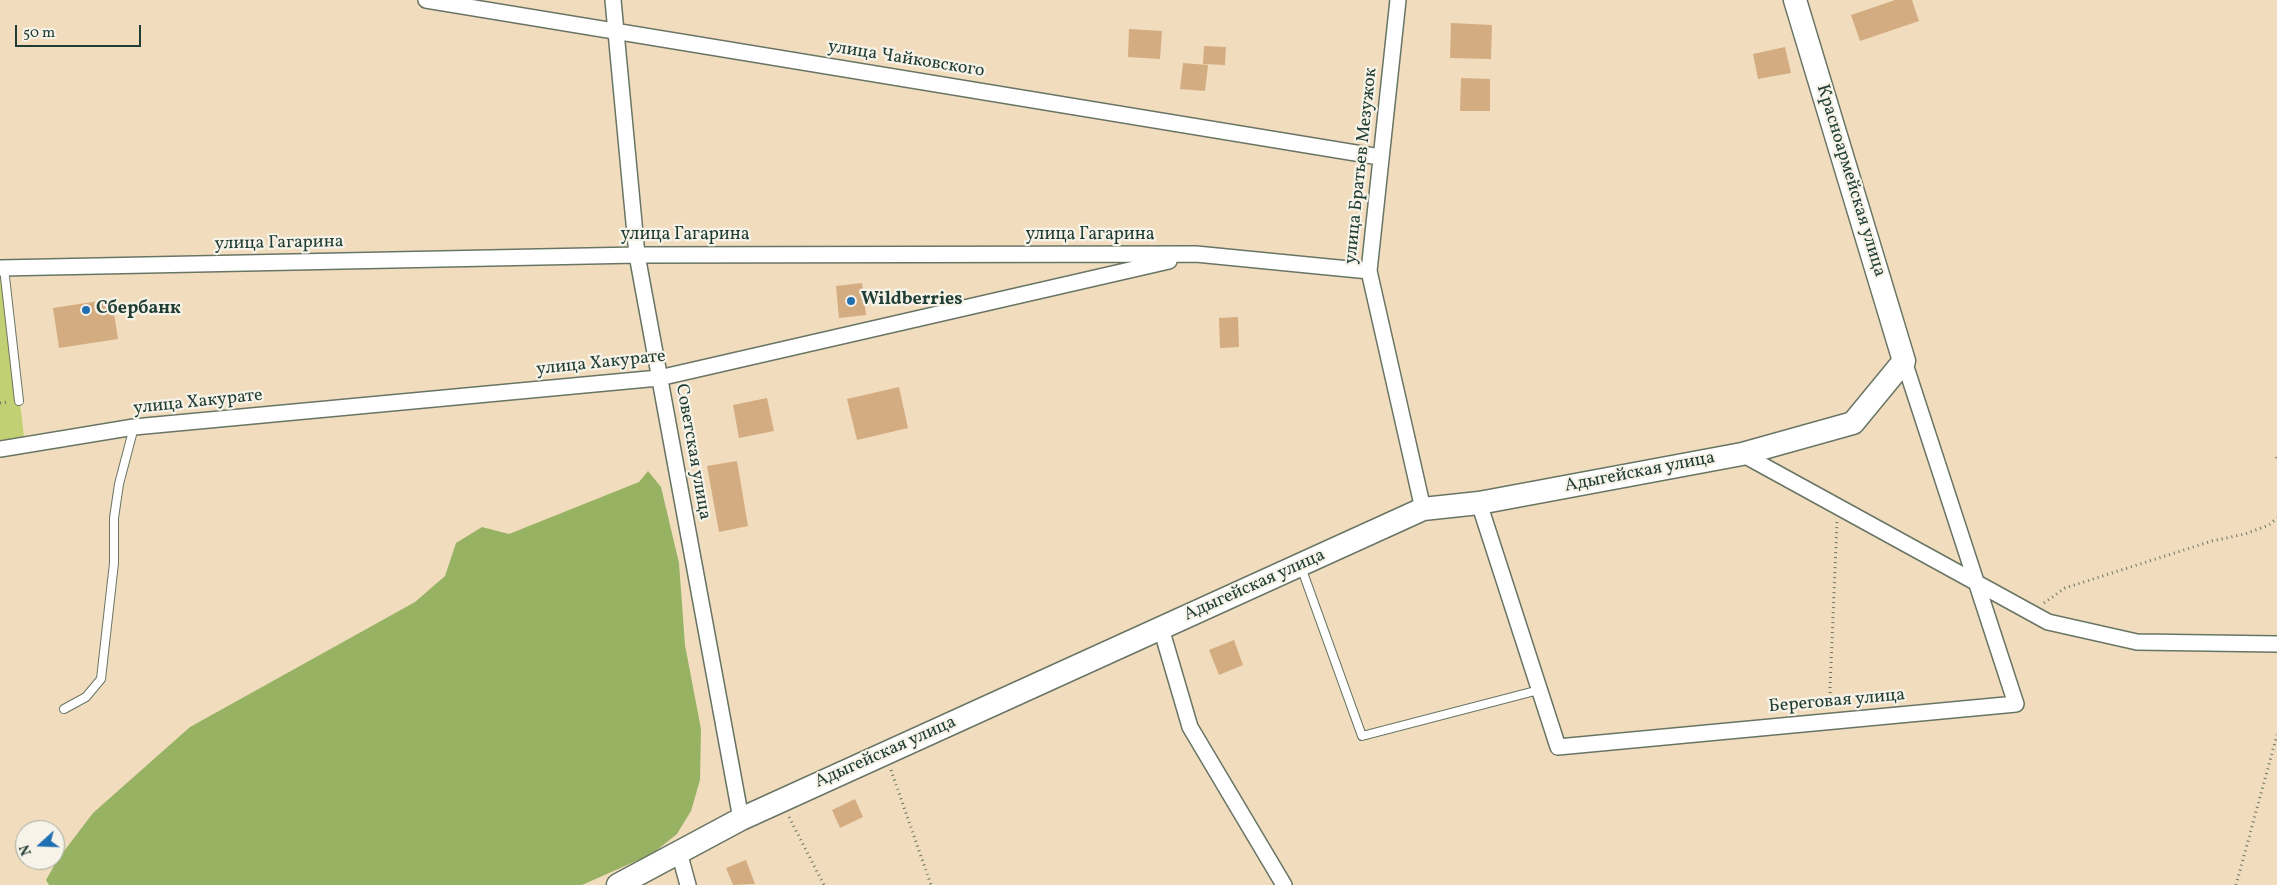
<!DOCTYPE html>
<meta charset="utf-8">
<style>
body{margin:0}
#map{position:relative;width:2277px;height:885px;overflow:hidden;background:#f1ddbe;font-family:Vollkorn,serif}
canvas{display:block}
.north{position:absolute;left:15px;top:820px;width:50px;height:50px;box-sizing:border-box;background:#f7f3e8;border:1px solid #a1aaa0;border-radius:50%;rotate:250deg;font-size:14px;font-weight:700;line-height:20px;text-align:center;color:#1f3d34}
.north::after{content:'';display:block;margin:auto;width:18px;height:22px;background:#1f6fb2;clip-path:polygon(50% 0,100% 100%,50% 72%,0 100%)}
.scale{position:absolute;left:15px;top:25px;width:126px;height:22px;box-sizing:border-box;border:2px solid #1f3d34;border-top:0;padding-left:6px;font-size:15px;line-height:18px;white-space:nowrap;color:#1f3d34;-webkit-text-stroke:4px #f7f3e8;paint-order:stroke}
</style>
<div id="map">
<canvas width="2277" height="885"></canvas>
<div class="north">N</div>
<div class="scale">50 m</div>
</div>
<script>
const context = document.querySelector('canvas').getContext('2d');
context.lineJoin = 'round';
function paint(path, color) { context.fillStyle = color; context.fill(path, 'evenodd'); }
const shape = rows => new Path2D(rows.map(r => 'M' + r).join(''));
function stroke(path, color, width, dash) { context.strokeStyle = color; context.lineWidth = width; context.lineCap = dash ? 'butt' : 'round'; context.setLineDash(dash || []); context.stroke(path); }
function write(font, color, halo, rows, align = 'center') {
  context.font = font + ' Vollkorn,serif'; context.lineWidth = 4.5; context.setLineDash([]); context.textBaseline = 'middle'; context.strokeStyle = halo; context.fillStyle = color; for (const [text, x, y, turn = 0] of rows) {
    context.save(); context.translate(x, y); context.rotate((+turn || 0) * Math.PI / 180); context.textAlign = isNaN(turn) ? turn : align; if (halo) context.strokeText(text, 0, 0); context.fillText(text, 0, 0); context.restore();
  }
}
paint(shape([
 [0,268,4,268,25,445,0,449]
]), '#c1d072');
paint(shape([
 [648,471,661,487,679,563,685,645,701,729,700,780,691,811,677,834,652,854,582,885,49,885,46,880,58,859,93,813,190,727,415,602,445,576,456,543,482,527,509,534,639,482]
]), '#98b264');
paint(shape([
 [1895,0,1912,0,1919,21,1860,41,1851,15],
 [1451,23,1492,25,1491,59,1450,58],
 [1129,29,1162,31,1160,59,1128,57],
 [1204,46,1226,47,1225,65,1203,64],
 [1785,47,1791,73,1758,79,1753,54],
 [1183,63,1208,65,1205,91,1180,89],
 [1461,78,1490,79,1490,111,1460,111],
 [862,283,866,315,839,318,836,286],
 [112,299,118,339,59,348,53,308],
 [1238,317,1239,347,1220,348,1219,318],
 [899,387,908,428,857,440,847,399],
 [767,398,774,431,739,438,733,405],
 [737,461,748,526,719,532,707,466],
 [1234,640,1243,665,1219,675,1209,650],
 [855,799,863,817,840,828,832,810],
 [746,860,755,884,733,885,726,868]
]), '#d4ac81');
const service = shape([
 [4,268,19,401],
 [1301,567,1362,736,1539,690],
 [64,709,86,697,101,679,114,563,114,518,119,484,134,427]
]);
const minor = shape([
 [426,0,1380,157],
 [613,0,637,255,741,819],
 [1398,0,1369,271,1423,509],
 [0,268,637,255,1196,254,1369,271],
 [0,449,134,427,659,378,1169,261],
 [1742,454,2048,622,2137,642,2277,644],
 [1479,503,1558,747,2016,704,1904,361],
 [1161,628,1190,727,1284,885],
 [679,852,688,885]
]);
const secondary = shape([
 [618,885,741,819,1423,509,1479,503,1742,454,1853,423,1904,361,1795,0]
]);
stroke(service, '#687564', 10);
stroke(minor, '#687564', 18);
stroke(secondary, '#687564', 25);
stroke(shape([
 [0,403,8,402],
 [2276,457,2277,459],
 [2044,603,2065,588,2212,541,2245,534,2269,525,2277,518],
 [1831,708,1830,689,1837,522],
 [891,770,931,885],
 [789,817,824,885],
 [2236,885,2277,735]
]), '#687564', 3, [1, 4]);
stroke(service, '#fff', 8);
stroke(minor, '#fff', 15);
stroke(secondary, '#fff', 22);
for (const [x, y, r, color] of [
 [851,301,5,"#1f6fb2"],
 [86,310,5,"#1f6fb2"]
]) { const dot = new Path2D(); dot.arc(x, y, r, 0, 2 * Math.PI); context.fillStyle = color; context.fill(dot); stroke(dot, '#f7f3e8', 2); }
write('18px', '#1f3d34', '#f7f3e8', [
 ["улица Чайковского",906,60,9],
 ["улица Братьев Мезужок",1362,166,-84],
 ["Красноармейская улица",1850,181,73],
 ["улица Гагарина",685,236],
 ["улица Гагарина",1090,236],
 ["улица Гагарина",279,244,-1],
 ["улица Хакурате",601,364,-6],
 ["улица Хакурате",198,403,-6],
 ["Советская улица",692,452,80],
 ["Адыгейская улица",1640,473,-11],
 ["Адыгейская улица",1255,586,-24],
 ["Береговая улица",1837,702,-5],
 ["Адыгейская улица",886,753,-24]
]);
write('bold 18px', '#1f3d34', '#f7f3e8', [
 ["Wildberries",861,301],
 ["Сбербанк",96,310]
], 'left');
</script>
